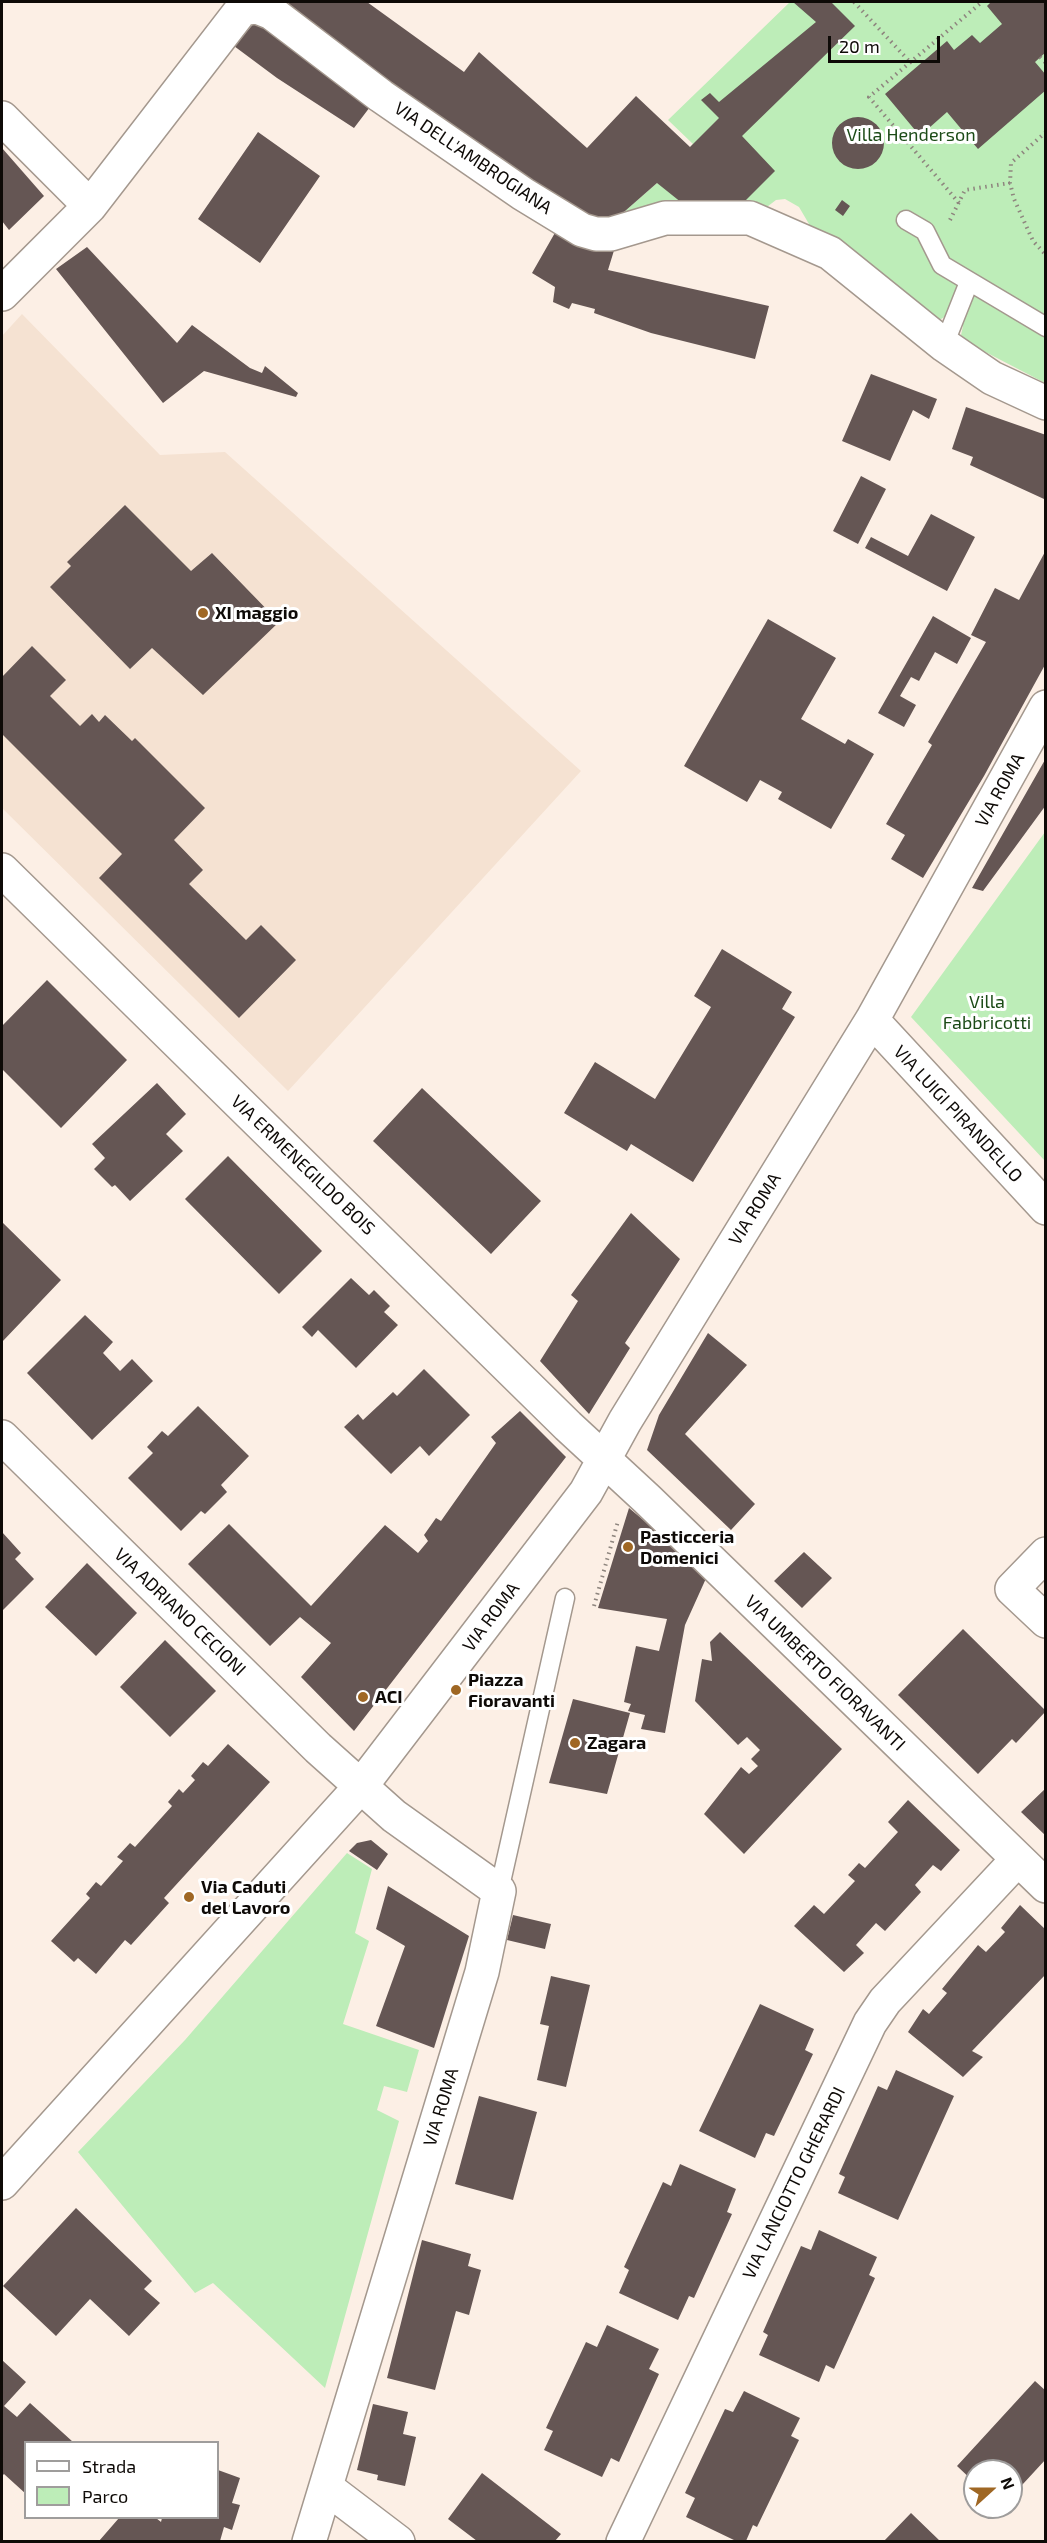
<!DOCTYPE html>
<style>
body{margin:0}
#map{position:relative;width:1047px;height:2543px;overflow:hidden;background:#fcefe5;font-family:"Exo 2",sans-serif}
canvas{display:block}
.frame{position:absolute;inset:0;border:3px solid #0e0a07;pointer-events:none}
.legend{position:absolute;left:24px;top:2441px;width:195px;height:78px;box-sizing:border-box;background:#fff;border:2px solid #9f9d9c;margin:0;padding:8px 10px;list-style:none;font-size:18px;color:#0e0a07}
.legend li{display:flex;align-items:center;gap:12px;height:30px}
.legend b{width:30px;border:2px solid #9f9d9c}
.north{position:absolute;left:963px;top:2459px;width:60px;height:60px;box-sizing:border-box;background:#fff;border:2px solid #9f9d9c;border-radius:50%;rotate:69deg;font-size:16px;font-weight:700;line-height:24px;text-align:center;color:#0e0a07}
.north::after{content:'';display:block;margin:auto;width:21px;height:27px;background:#9f6724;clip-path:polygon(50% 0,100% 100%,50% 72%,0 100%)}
.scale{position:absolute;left:828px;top:36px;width:112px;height:27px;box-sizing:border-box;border:3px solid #0e0a07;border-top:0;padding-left:8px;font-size:18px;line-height:21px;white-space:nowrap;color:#0e0a07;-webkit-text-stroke:4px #fff;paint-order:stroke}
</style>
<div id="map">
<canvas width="1047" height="2543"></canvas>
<div class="frame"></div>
<ul class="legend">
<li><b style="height:8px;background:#fff"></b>Strada</li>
<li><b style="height:16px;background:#bdedb8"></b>Parco</li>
</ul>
<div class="north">N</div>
<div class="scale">20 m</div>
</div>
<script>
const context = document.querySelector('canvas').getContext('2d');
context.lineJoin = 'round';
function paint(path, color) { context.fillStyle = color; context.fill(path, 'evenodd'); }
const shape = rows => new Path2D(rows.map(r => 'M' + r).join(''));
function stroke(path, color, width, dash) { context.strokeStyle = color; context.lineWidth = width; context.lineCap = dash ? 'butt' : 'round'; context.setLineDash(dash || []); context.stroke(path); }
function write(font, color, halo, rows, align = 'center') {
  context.font = font + ' "Exo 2",sans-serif'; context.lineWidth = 6; context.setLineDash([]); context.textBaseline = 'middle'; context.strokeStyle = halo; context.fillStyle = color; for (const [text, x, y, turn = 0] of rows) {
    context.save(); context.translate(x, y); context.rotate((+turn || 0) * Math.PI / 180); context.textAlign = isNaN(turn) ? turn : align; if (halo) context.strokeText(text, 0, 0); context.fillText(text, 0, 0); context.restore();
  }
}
paint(shape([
 [22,314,160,455,225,452,581,771,288,1091,2,808,2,336]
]), '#f5e2d2');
paint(shape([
 [790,2,1045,2,1045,383,970,344,961,335,963,326,946,316,931,325,806,235,809,224,799,207,785,199,776,200,759,213,608,226,657,183,693,144,668,120],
 [1045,832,1045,1161,911,1017],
 [347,1853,372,1869,355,1933,369,1941,343,2024,419,2050,407,2092,384,2086,377,2110,399,2121,325,2388,213,2283,195,2293,78,2152,185,2040]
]), '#bdedb8');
paint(shape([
 [287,2,367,2,464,72,479,52,587,148,636,96,690,147,719,118,701,100,710,93,719,102,816,22,793,2,831,2,855,26,742,136,775,171,739,207,682,203,657,183,608,226,514,171,316,30],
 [991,2,1046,2,1046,52,1035,62,1046,75,1046,90,978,149,947,112,920,136,885,94,947,41,954,50,972,35,980,43,1002,24,987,6],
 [255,22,373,103,354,128,277,78,234,46],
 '832 143a26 26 0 1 1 52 0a26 26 0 1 1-52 0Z',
 [258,132,320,176,260,263,198,219],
 [2,148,44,196,9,230,2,221],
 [842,200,850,206,843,216,835,210],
 [556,231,616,244,608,270,769,306,755,359,651,333,594,313,595,309,572,303,569,309,553,302,555,287,532,273],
 [87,247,177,343,192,325,250,368,262,373,265,366,298,393,296,397,204,371,163,403,56,269],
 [871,374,937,399,929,419,913,410,890,461,842,441],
 [966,407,1046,435,1044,499,970,465,973,457,952,449],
 [861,476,886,489,858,544,833,531],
 [125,505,191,571,212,553,279,622,203,695,152,648,130,669,50,587,71,566,67,562],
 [931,514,975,537,947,591,865,548,871,537,908,556],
 [1046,550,1046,663,984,776,923,878,891,859,905,835,886,824,932,745,928,742,986,642,971,635,995,588,1019,600],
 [933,616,971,638,957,664,935,652,919,681,911,677,900,696,916,705,904,727,878,713],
 [768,619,836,658,801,719,845,744,848,739,874,754,831,829,778,799,782,792,760,780,747,802,684,766],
 [32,646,66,680,50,696,80,726,92,714,99,722,105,715,132,741,135,738,205,808,174,840,203,870,189,884,246,940,261,925,296,960,239,1018,99,878,122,854,2,734,2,677],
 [1046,758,1046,805,983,891,972,888],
 [722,949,792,992,782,1009,795,1017,693,1182,631,1144,627,1151,564,1113,595,1062,655,1099,711,1007,694,996],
 [47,980,127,1060,61,1128,2,1069,2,1026],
 [157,1083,186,1114,166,1134,183,1151,130,1201,115,1185,112,1187,94,1169,105,1158,92,1144],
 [422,1088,541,1201,491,1254,373,1141],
 [228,1156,322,1251,279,1294,185,1199],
 [631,1213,680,1259,625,1343,630,1348,589,1414,540,1361,578,1301,571,1295],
 [2,1222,61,1280,2,1342],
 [351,1278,369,1295,374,1290,390,1306,384,1312,398,1325,356,1368,318,1330,312,1337,302,1327],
 [85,1315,113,1342,103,1353,120,1371,132,1359,153,1381,92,1440,27,1373],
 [708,1333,747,1365,685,1434,755,1504,731,1530,647,1450,659,1415],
 [424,1369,470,1415,429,1456,420,1446,391,1474,344,1427,358,1414,363,1420,393,1392,397,1396],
 [198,1406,249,1456,221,1485,227,1492,205,1514,201,1511,181,1531,128,1478,153,1453,147,1447,162,1431,168,1436],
 [520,1411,566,1457,354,1731,301,1677,331,1643,300,1617,270,1646,188,1564,229,1524,311,1606,385,1525,418,1553,428,1541,424,1535,436,1518,441,1521,496,1443,491,1437],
 [629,1508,708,1574,685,1625,665,1733,641,1729,645,1715,628,1711,631,1704,624,1702,636,1646,659,1651,667,1619,598,1608],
 [2,1532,21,1553,15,1559,34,1579,2,1611],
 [804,1552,832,1578,802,1608,774,1581],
 [87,1563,137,1613,96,1656,45,1607],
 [963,1629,1046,1711,1016,1743,1012,1739,978,1774,898,1695],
 [720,1632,842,1749,744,1854,704,1814,741,1767,749,1774,758,1766,751,1759,760,1750,747,1737,738,1745,695,1701,702,1659,712,1661,710,1642],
 [165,1640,216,1691,170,1737,120,1687],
 [573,1699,630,1713,607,1794,549,1783],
 [228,1744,270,1782,164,1898,169,1903,131,1945,125,1940,96,1974,78,1958,74,1962,51,1941,90,1898,86,1894,96,1882,101,1886,123,1861,117,1857,130,1843,135,1847,172,1806,168,1802,179,1789,183,1793,195,1780,191,1776,203,1762,208,1766],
 [1046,1788,1046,1836,1021,1812],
 [908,1800,960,1850,941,1871,933,1865,915,1885,921,1892,885,1931,876,1923,856,1945,864,1953,844,1972,794,1926,814,1905,824,1914,855,1881,848,1875,859,1863,865,1868,898,1832,888,1822],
 [371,1840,388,1854,377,1870,349,1851,357,1843],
 [388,1886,469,1936,434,2048,376,2026,405,1946,376,1929],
 [1020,1905,1046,1930,1046,1974,972,2051,983,2057,963,2077,908,2032,923,2009,929,2014,947,1993,942,1989,978,1945,986,1952,1005,1932,1001,1928],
 [513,1915,551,1924,545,1949,507,1940],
 [551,1976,590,1985,566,2087,537,2080,549,2026,540,2024],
 [760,2004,814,2029,805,2050,813,2054,774,2136,766,2133,755,2158,699,2131],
 [896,2070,954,2096,898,2220,838,2193,845,2177,839,2174,878,2086,887,2090],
 [479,2096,537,2112,513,2200,455,2184],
 [680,2164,736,2189,727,2212,732,2214,694,2298,689,2296,678,2320,619,2293,629,2270,624,2267,663,2182,671,2186],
 [76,2208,152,2281,144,2289,160,2303,129,2336,90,2299,56,2336,3,2286],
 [819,2230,877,2257,869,2275,875,2278,834,2369,826,2365,819,2382,759,2355,768,2335,763,2332,801,2246,811,2250],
 [422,2240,471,2254,468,2266,481,2270,469,2315,456,2311,435,2390,387,2378],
 [607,2325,659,2349,649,2369,659,2374,619,2462,611,2458,602,2477,544,2450,553,2431,546,2428,586,2342,597,2347],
 [2,2360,26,2382,4,2406,17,2417,30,2403,73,2442,26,2442,26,2494,4,2474,2,2476],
 [1035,2381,1046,2391,1046,2459,1011,2497,1011,2471,975,2471,975,2483,957,2466],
 [744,2391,800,2418,791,2436,799,2440,757,2527,753,2525,746,2541,736,2541,686,2517,695,2498,685,2493,725,2409,733,2412],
 [373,2404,408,2412,403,2434,416,2437,405,2486,377,2480,378,2475,357,2470],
 [218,2470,240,2478,232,2503,240,2505,232,2530,224,2527,220,2541,99,2541,119,2518,156,2518,161,2522,162,2518,218,2518],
 [482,2473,561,2534,555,2541,477,2541,448,2519],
 [911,2513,940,2541,884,2541]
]), '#655654');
const lane = shape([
 [906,220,925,231,942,265,1046,327],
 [944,345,969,282],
 [499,1891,565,1598]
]);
const street = shape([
 [2,118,90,206],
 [2,294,90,206,242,9,257,7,272,13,381,96,523,194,582,230,596,234,611,234,665,218,750,218,830,253,944,345,992,378,1046,403],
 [2,870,568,1426,647,1499,1046,1886],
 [872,1020,1046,1208],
 [2,1437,318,1748,394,1816,499,1891,482,1972,309,2542],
 [1046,1554,1012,1589,1046,1621],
 [2,2183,361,1786,586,1492,625,1421,872,1020,1046,707],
 [327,2488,398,2542],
 [623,2542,870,2023,885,2001,1017,1860]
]);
stroke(lane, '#a4988e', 21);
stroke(street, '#a4988e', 36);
stroke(shape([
 [854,2,910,62],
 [1040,57,1046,63],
 [1046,132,1011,163,1010,183,1014,199,1033,241,1046,255],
 [959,203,869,97,982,2],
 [950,220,965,190,1010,183],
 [594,1606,618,1521]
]), '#8e857e', 4, [1.5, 4.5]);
stroke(lane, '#fff', 18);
stroke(street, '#fff', 33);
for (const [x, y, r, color] of [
 [203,613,6,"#9f6724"],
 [628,1547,6,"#9f6724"],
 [456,1690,6,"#9f6724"],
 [363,1697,6,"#9f6724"],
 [575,1743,6,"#9f6724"],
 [189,1897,6,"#9f6724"]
]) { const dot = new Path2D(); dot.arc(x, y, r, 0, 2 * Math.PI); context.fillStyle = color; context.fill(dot); stroke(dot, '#fff', 2); }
write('18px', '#1c4b17', '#fff', [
 ["Villa Henderson",911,135],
 ["Villa",987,1002],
 ["Fabbricotti",987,1023]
]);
write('18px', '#0e0a07', '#fff', [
 ["VIA DELL'AMBROGIANA",473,158,34],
 ["VIA ROMA",1000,790,-61],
 ["VIA LUIGI PIRANDELLO",958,1114,47],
 ["VIA ERMENEGILDO BOIS",303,1165,44],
 ["VIA ROMA",755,1209,-58],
 ["VIA ADRIANO CECIONI",180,1612,44],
 ["VIA ROMA",491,1617,-53],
 ["VIA UMBERTO FIORAVANTI",825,1673,44],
 ["VIA ROMA",441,2107,-73],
 ["VIA LANCIOTTO GHERARDI",794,2183,-64]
]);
write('bold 18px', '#0e0a07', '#fff', [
 ["XI maggio",215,613],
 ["Pasticceria",640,1537],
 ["Domenici",640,1558],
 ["Piazza",468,1680],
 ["Fioravanti",468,1701],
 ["ACI",375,1697],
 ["Zagara",587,1743],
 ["Via Caduti",201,1887],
 ["del Lavoro",201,1908]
], 'left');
</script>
